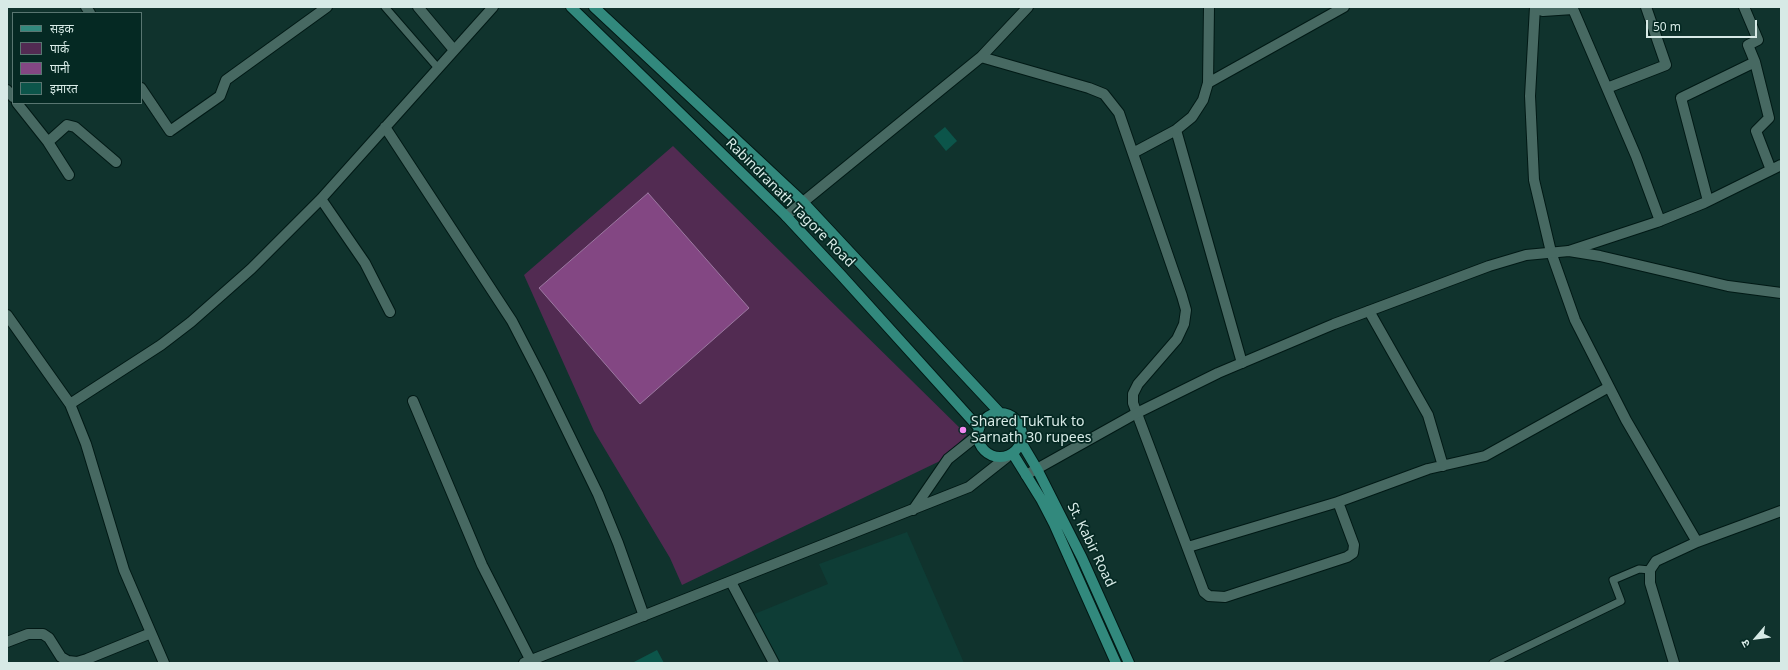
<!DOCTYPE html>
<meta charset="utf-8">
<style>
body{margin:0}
#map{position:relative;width:1788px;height:670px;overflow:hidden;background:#10332d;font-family:"Noto Sans","Noto Sans Devanagari",sans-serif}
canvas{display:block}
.frame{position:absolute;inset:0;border:8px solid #d7eae6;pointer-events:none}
.legend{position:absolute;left:12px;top:12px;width:130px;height:92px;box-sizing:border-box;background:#052923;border:1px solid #597671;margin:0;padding:5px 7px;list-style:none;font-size:12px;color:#d7eae6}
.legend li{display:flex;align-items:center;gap:8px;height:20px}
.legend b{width:20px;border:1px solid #597671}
.north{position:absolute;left:1736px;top:618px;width:40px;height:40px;-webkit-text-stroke:3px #052923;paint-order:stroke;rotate:242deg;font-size:11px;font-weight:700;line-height:16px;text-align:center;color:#d7eae6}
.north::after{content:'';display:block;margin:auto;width:14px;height:18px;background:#d7eae6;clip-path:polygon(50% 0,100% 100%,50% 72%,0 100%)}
.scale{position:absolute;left:1646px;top:20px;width:111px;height:18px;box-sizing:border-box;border:2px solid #d7eae6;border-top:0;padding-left:5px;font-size:12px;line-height:14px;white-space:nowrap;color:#d7eae6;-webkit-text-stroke:3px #052923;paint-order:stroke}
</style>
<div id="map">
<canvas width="1788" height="670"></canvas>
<div class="frame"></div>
<ul class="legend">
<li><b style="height:5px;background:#32897d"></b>सड़क</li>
<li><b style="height:11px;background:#522b52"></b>पार्क</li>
<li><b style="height:11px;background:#834783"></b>पानी</li>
<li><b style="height:11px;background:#0c554a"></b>इमारत</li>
</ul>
<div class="north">उ</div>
<div class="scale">50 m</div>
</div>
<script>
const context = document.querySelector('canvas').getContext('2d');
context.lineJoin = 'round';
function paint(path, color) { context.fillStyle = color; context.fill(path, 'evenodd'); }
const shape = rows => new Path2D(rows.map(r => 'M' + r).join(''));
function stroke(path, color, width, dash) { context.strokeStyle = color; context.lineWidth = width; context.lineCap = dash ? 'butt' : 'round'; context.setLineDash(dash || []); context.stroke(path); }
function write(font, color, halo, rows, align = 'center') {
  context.font = font + ' "Noto Sans",sans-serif'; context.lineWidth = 3.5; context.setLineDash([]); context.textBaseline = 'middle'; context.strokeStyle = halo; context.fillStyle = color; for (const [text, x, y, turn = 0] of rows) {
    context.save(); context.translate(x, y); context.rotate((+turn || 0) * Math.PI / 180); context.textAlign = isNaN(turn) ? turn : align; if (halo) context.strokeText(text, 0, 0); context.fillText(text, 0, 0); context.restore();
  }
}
paint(shape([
 [907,532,964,663,777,663,752,615,828,584,819,564]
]), '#0e3d36');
paint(shape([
 [673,146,967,435,940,461,682,585,670,558,594,431,524,275]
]), '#522b52');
const water = shape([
 [648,193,749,308,640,404,539,288,648,193]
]);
paint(water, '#834783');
stroke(water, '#9c78a1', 1);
paint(shape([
 [945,127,957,141,946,151,934,136],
 [657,650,664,663,632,663]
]), '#0c554a');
const service = shape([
 [385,7,438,68],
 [1493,663,1621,601,1613,580,1639,569,1650,570]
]);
const minor = shape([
 [86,7,90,13],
 [418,7,454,50],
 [1209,7,1208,83,1203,100,1192,117,1176,130,1242,363],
 [1535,7,1530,96,1534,180,1551,252,1575,320,1626,420,1697,542],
 [1535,8,1543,11,1573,9,1636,156,1660,221],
 [981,57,1028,7],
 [1755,62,1769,118,1756,131,1771,170],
 [1208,83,1344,7],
 [141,88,170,131,220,96,226,80,327,7],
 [1607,88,1666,65,1646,7],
 [7,90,13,97],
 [17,103,48,142,69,175],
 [385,127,491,289,512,321,540,375,598,494,618,543,644,616],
 [48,142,67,125,75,127,116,162],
 [1133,153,1176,130],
 [321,199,365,263,390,312],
 [1708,201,1681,98,1755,62,1748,45,1758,40,1744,7],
 [786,216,981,57,1089,88,1104,94,1119,113,1182,296,1186,310,1184,324,1177,339,1138,384,1133,394,1133,403,1204,592,1209,596,1225,597,1347,557,1353,553,1354,545,1338,502],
 [1569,251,1657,222,1704,203,1781,165],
 [1369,311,1428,415,1443,466],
 [7,315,70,404,86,444,124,570,164,663],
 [413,401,482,565,532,663],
 [70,404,161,345,191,322,251,269,321,199,493,7],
 [913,510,948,459,978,435],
 [1188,547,1338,502,1428,469,1485,456,1609,387],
 [731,582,774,663],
 [7,642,28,634,43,634,49,638,61,657,68,661,77,662,87,659,151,633],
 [524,663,969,487,1007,457],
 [1674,663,1650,583,1650,570,1656,561,1697,542,1781,511]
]);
const tertiary = shape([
 [1026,475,1135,414,1218,373,1334,324,1489,266,1526,255,1569,251,1600,256,1728,286,1781,293]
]);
const secondary = shape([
 [571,7,786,216,841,275,979,428],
 [594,7,803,202,1000,413],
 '978 435a22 22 0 1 1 44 0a22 22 0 1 1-44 0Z',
 [1021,442,1037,469,1082,558,1129,663],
 [1013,454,1041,499,1054,524,1116,663]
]);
stroke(service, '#011915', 9);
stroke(minor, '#011915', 12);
stroke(tertiary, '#011915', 12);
stroke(secondary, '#011915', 12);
stroke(service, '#476962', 7);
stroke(minor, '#476962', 10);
stroke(tertiary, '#476962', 10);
stroke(secondary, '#32897d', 10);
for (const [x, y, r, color] of [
 [963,430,4,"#f28af2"]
]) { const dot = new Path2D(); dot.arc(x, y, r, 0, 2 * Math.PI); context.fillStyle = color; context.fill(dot); stroke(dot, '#052923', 1.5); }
write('14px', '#d7eae6', '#052923', [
 ["Rabindranath Tagore Road",790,203,45],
 ["St. Kabir Road",1091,545,64]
]);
write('14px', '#d7eae6', '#052923', [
 ["Shared TukTuk to",971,422],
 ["Sarnath 30 rupees",971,438]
], 'left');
</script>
